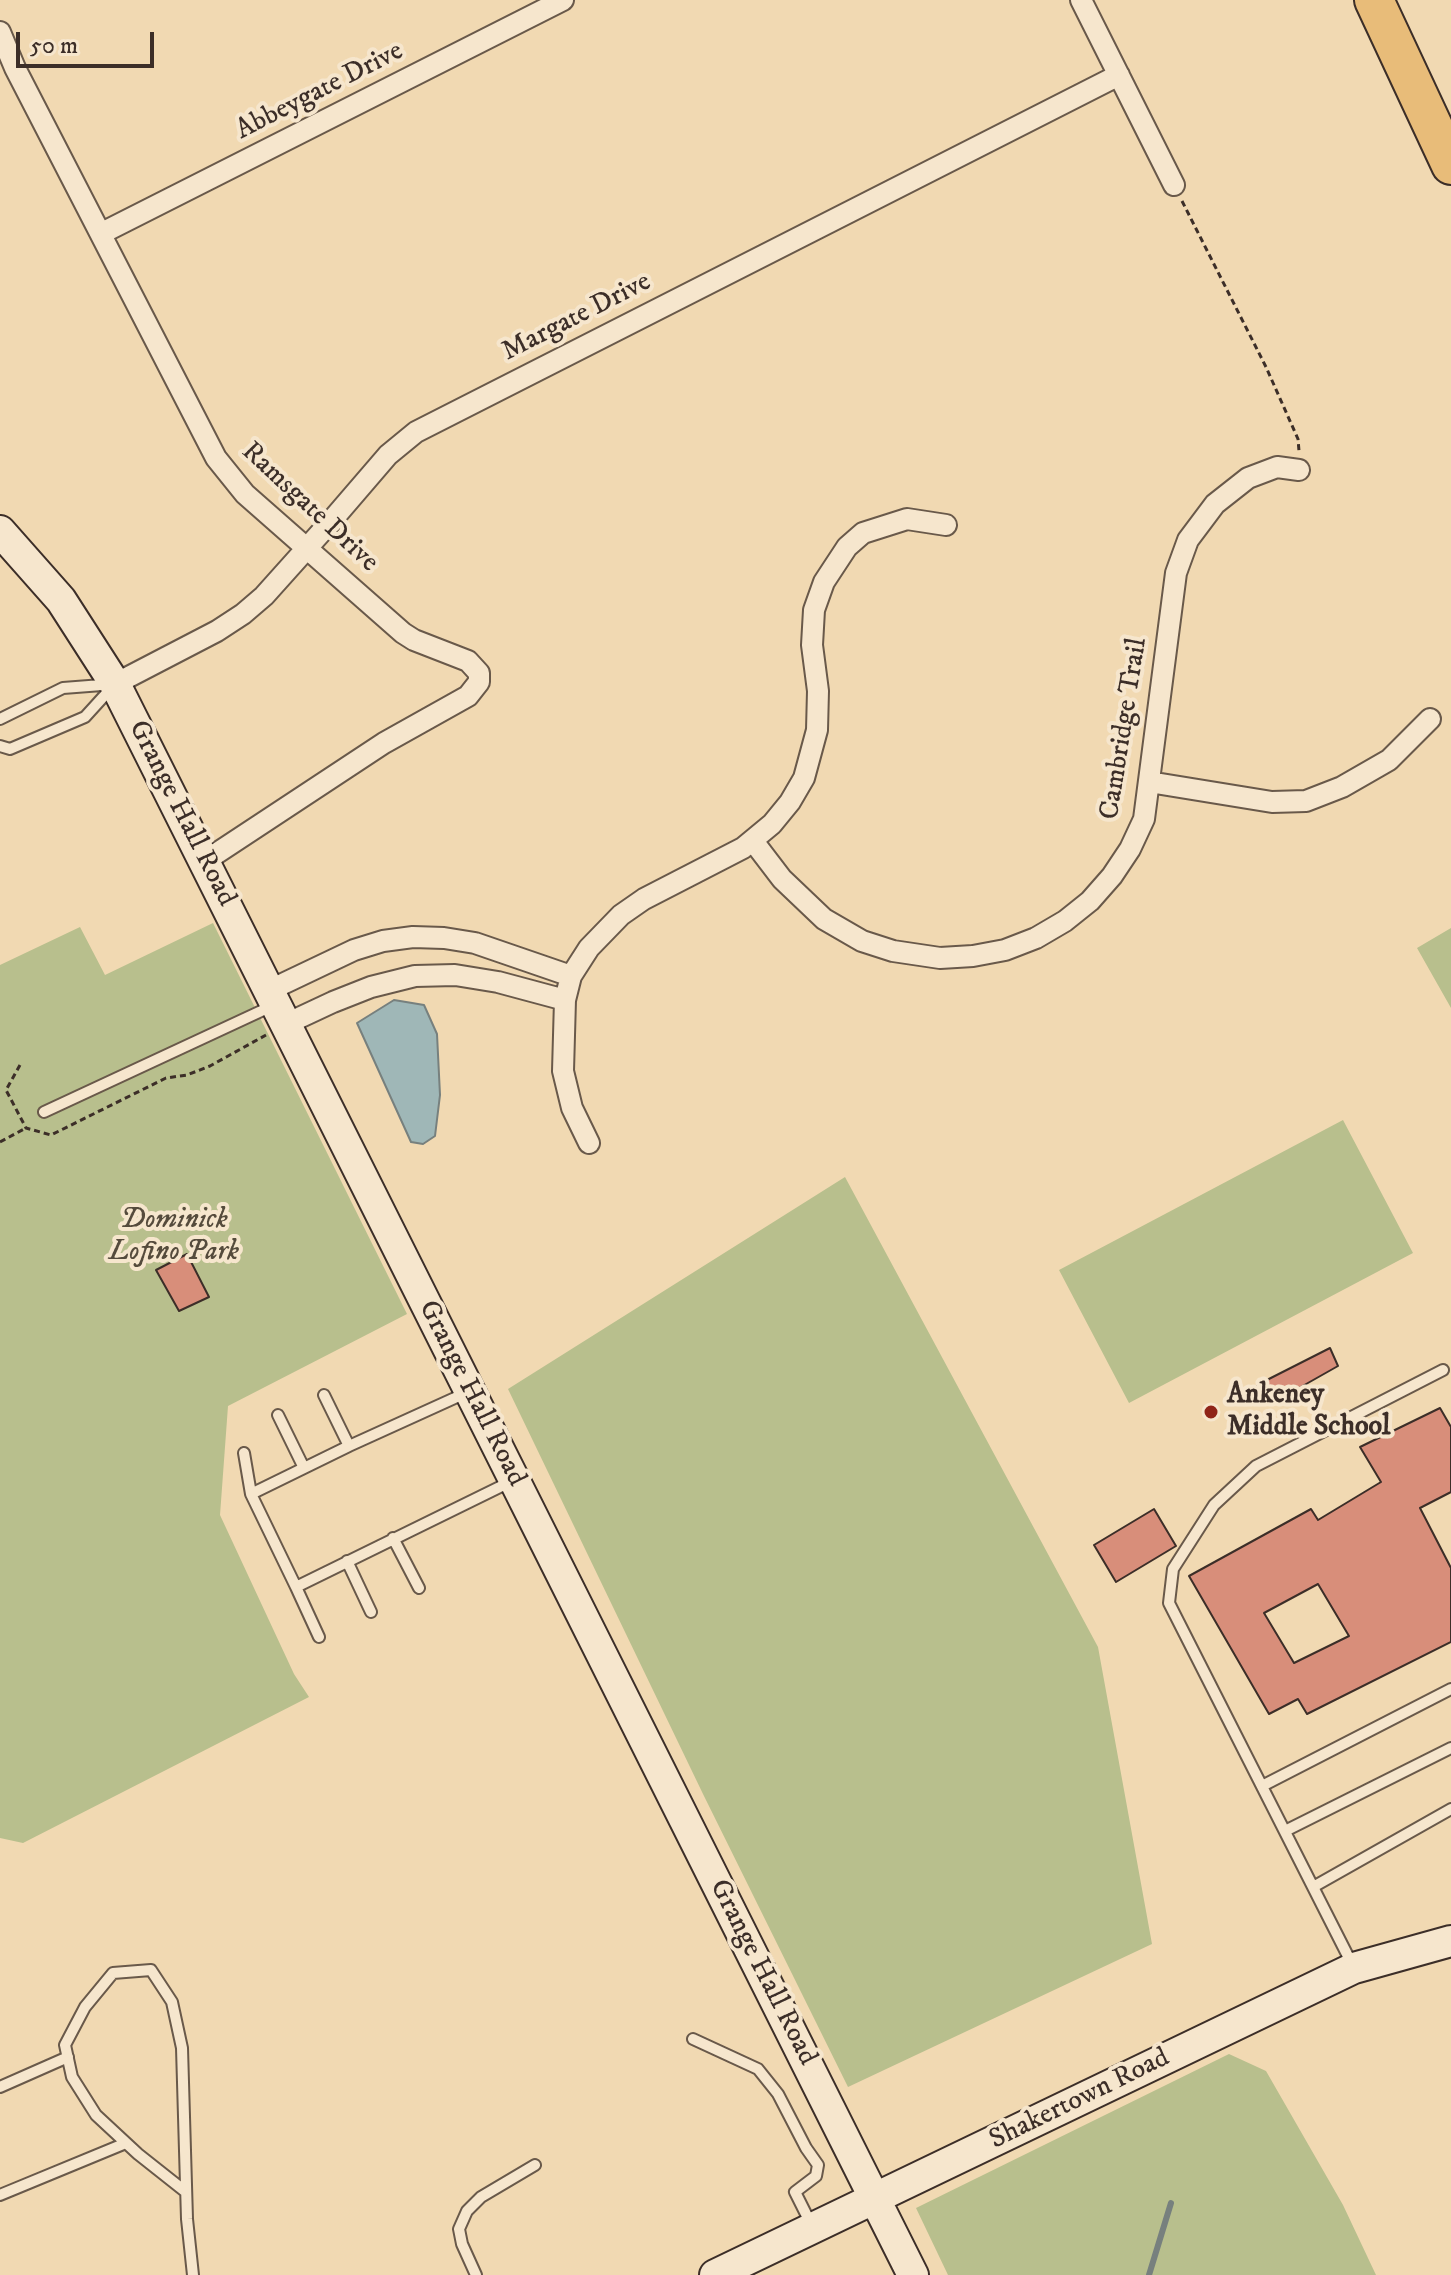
<!DOCTYPE html>
<style>
body{margin:0}
#map{position:relative;width:1451px;height:2275px;overflow:hidden;background:#f1d9b2;font-family:"IM FELL DW Pica",serif}
canvas{display:block}
.scale{position:absolute;left:16px;top:32px;width:138px;height:36px;box-sizing:border-box;border:4px solid #3c2e28;border-top:0;padding-left:10px;font-size:24px;line-height:28px;white-space:nowrap;color:#3c2e28;-webkit-text-stroke:6px #f6e6cd;paint-order:stroke}
</style>
<div id="map">
<canvas width="1451" height="2275"></canvas>
<div class="scale">50 m</div>
</div>
<script>
const context = document.querySelector('canvas').getContext('2d');
context.lineJoin = 'round';
function paint(path, color) { context.fillStyle = color; context.fill(path, 'evenodd'); }
const shape = rows => new Path2D(rows.map(r => 'M' + r).join(''));
function stroke(path, color, width, dash) { context.strokeStyle = color; context.lineWidth = width; context.lineCap = dash ? 'butt' : 'round'; context.setLineDash(dash || []); context.stroke(path); }
function write(font, color, halo, rows, align = 'center') {
  context.font = font + ' "IM FELL DW Pica",serif'; context.lineWidth = 8; context.setLineDash([]); context.textBaseline = 'middle'; context.strokeStyle = halo; context.fillStyle = color; for (const [text, x, y, turn = 0] of rows) {
    context.save(); context.translate(x, y); context.rotate((+turn || 0) * Math.PI / 180); context.textAlign = isNaN(turn) ? turn : align; if (halo) context.strokeText(text, 0, 0); context.fillText(text, 0, 0); context.restore();
  }
}
paint(shape([
 [213,923,407,1314,228,1406,220,1515,294,1674,309,1697,23,1843,0,1838,0,965,80,927,105,975],
 [1451,928,1451,1008,1417,948],
 [1343,1120,1413,1253,1129,1403,1059,1270],
 [845,1177,1098,1647,1152,1944,848,2087,703,1794,508,1389],
 [1229,2054,1266,2071,1343,2205,1376,2275,948,2275,916,2208]
]), '#b8bf8d');
const water = shape([
 [394,1000,424,1005,437,1034,440,1095,435,1136,423,1144,411,1142,357,1023,394,1000]
]);
paint(water, '#9fb7b7');
stroke(water, '#77807e', 2);
stroke(shape([
 [1149,2275,1171,2203]
]), '#77807e', 6);
const building = shape([
 [187,1254,209,1297,179,1311,156,1270,187,1254],
 [1330,1348,1338,1366,1269,1405,1257,1385,1330,1348],
 [1440,1408,1451,1427,1451,1492,1420,1508,1451,1568,1451,1642,1307,1714,1298,1699,1269,1714,1189,1576,1311,1509,1318,1520,1381,1482,1360,1447,1440,1408],
 [1318,1584,1349,1636,1294,1663,1264,1613,1318,1584],
 [1154,1509,1176,1546,1116,1582,1094,1545,1154,1509]
]);
paint(building, '#d88e7a');
stroke(building, '#3c2e28', 2);
const lane = shape([
 [0,719,63,688,115,684,85,717,10,749,0,746],
 [44,1112,272,1006],
 [468,1392,349,1446,251,1494,296,1587,512,1481],
 [324,1395,349,1446],
 [278,1415,304,1468],
 [244,1453,251,1494],
 [393,1538,419,1588],
 [347,1561,371,1612],
 [296,1587,319,1637],
 [1262,1786,1451,1689],
 [1285,1831,1451,1748],
 [1313,1887,1451,1809],
 [1353,1966,1169,1603,1173,1569,1214,1505,1256,1466,1443,1370],
 [693,2039,758,2069,778,2094,806,2148,818,2165,816,2176,795,2192,812,2226],
 [0,2087,68,2057],
 [186,2192,138,2154,96,2115,72,2077,65,2045,85,2007,113,1973,151,1970,172,2002,182,2048,187,2219,193,2275],
 [0,2195,126,2143],
 [476,2275,462,2244,459,2229,467,2211,481,2197,535,2165]
]);
const street = shape([
 [1081,0,1174,185],
 [0,32,15,68,216,458,245,494,403,633,414,640,468,661,479,673,479,682,468,696,384,743,205,861],
 [102,233,563,0],
 [115,684,217,631,243,614,264,596,333,519,388,455,416,432,1119,75],
 [1149,782,1272,802,1306,801,1342,787,1389,760,1430,719],
 [753,841,782,879,824,919,862,941,893,951,940,958,973,956,1005,950,1036,938,1065,921,1090,901,1112,876,1130,849,1144,819,1176,573,1188,540,1215,504,1248,478,1277,467,1299,470],
 [270,990,354,950,383,941,413,937,444,938,475,943,571,976],
 [286,1024,333,1002,371,987,415,976,455,975,498,982,565,1000],
 [589,1143,572,1108,563,1071,565,1000,571,976,589,948,621,915,644,899,743,848,772,824,790,802,804,778,817,730,818,691,812,645,814,610,824,582,847,547,863,533,907,519,946,525]
]);
const secondary = shape([
 [0,531,61,600,115,684,913,2275],
 [715,2275,1354,1968,1451,1941]
]);
const highway = shape([
 [1374,0,1451,165]
]);
stroke(lane, '#69594a', 14);
stroke(street, '#69594a', 24);
stroke(secondary, '#3c2e28', 34);
stroke(highway, '#3c2e28', 42);
stroke(shape([
 [1182,201,1266,367,1298,439,1299,451],
 [20,1065,6,1090,26,1128,51,1135,166,1078,187,1075,210,1066,266,1035],
 [0,1142,26,1128]
]), '#3c2e28', 3, [6, 4]);
stroke(lane, '#f6e6cd', 10);
stroke(street, '#f6e6cd', 20);
stroke(secondary, '#f6e6cd', 30);
stroke(highway, '#e8bc79', 38);
for (const [x, y, r, color] of [
 [1211,1412,8,"#8f2418"]
]) { const dot = new Path2D(); dot.arc(x, y, r, 0, 2 * Math.PI); context.fillStyle = color; context.fill(dot); stroke(dot, '#f6e6cd', 3); }
write('28px', '#3c2e28', '#f6e6cd', [
 ["Abbeygate Drive",320,92,-27],
 ["Margate Drive",577,318,-27],
 ["Ramsgate Drive",309,508,43],
 ["Cambridge Trail",1125,729,-81],
 ["Grange Hall Road",181,814,63],
 ["Grange Hall Road",471,1394,63],
 ["Grange Hall Road",762,1973,63],
 ["Shakertown Road",1080,2100,-26]
]);
write('italic 28px', '#554b3c', '#f6e6cd', [
 ["Dominick",174,1221],
 ["Lofino Park",174,1253]
]);
write('bold 28px', '#3c2e28', '#f6e6cd', [
 ["Ankeney",1227,1396],
 ["Middle School",1227,1428]
], 'left');
</script>
